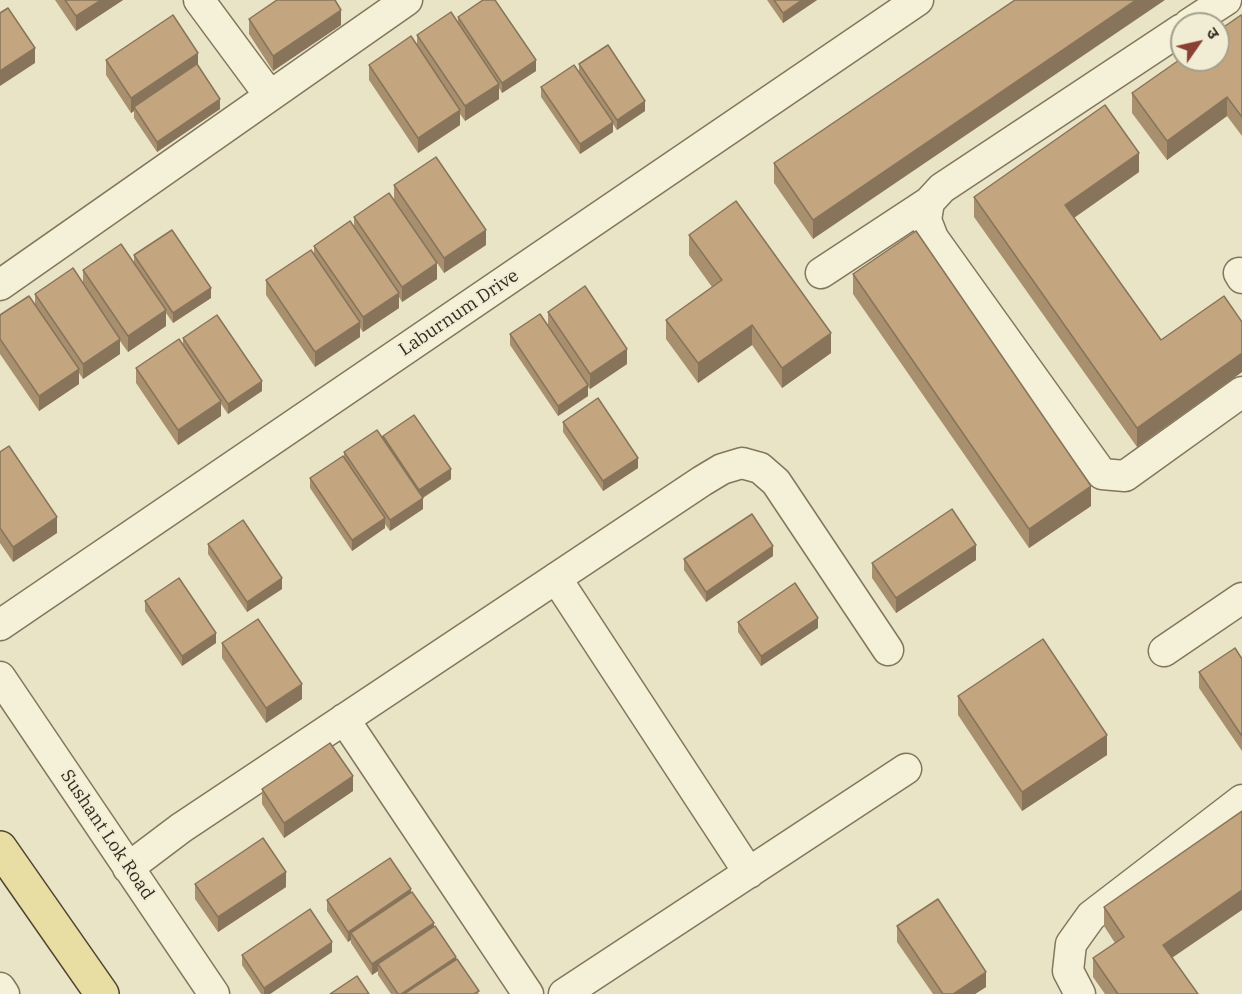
<!DOCTYPE html>
<meta charset="utf-8">
<style>
body{margin:0}
#map{position:relative;width:1242px;height:994px;overflow:hidden;background:#e9e4c5;font-family:"IBM Plex Serif","Noto Sans Devanagari",serif}
canvas{display:block}
.north{position:absolute;left:1170px;top:12px;width:60px;height:60px;box-sizing:border-box;background:#f1edd4;border:2px solid #a5a08c;border-radius:50%;rotate:56deg;font-size:16px;font-weight:700;line-height:24px;text-align:center;color:#342c20}
.north::after{content:'';display:block;margin:auto;width:21px;height:27px;background:#8a4134;clip-path:polygon(50% 0,100% 100%,50% 72%,0 100%)}
</style>
<div id="map">
<canvas width="1242" height="994"></canvas>
<div class="north">उ</div>
</div>
<script>
const context = document.querySelector('canvas').getContext('2d');
context.lineJoin = 'round';
const shape = rows => new Path2D(rows.map(r => 'M' + r).join(''));
function stroke(path, color, width, dash) { context.strokeStyle = color; context.lineWidth = width; context.lineCap = dash ? 'butt' : 'round'; context.setLineDash(dash || []); context.stroke(path); }
function paint(path, color) { context.fillStyle = color; context.fill(path, 'evenodd'); }
function write(font, color, halo, rows, align = 'center') {
  context.font = font + ' "IBM Plex Serif",serif'; context.lineWidth = 4.5; context.setLineDash([]); context.textBaseline = 'middle'; context.strokeStyle = halo; context.fillStyle = color; for (const [text, x, y, turn = 0] of rows) {
    context.save(); context.translate(x, y); context.rotate((+turn || 0) * Math.PI / 180); context.textAlign = isNaN(turn) ? turn : align; if (halo) context.strokeText(text, 0, 0); context.fillText(text, 0, 0); context.restore();
  }
}
const minor = shape([
 [199,0,270,96],
 [1189,24,1226,0],
 [1182,29,942,188,929,202,926,220,933,238,1102,474,1125,476,1242,392],
 [821,273,929,202],
 [1239,273,1242,278],
 [0,285,407,0],
 [556,578,749,873],
 [0,625,918,0],
 [1164,651,1242,598],
 [0,677,214,994],
 [344,719,528,994],
 [128,868,181,828,702,481,722,469,742,463,760,468,776,482,888,650],
 [0,988,4,994],
 [564,994,906,769],
 [1080,994,1068,971,1071,944,1091,916,1242,800]
]);
const major = shape([
 [0,848,102,994]
]);
stroke(minor, '#82765d', 33);
stroke(major, '#504431', 36);
stroke(minor, '#f5f0d8', 30);
stroke(major, '#e8dda2', 33);
paint(shape([
 [55,0,123,0,76,31],
 [767,0,817,0,783,23],
 [1015,0,813,239,774,183,774,163],
 [458,17,536,71,502,93,499,88,499,99,465,121,460,114,460,125,418,153,369,80,369,65,417,45,417,35,458,23],
 [1242,17,1242,136,1227,116,1167,160,1132,113,1132,93],
 [249,19,341,25,273,71,249,34],
 [106,60,198,66,220,109,157,152,134,118,134,111,131,113,106,75],
 [579,64,645,111,617,130,613,124,613,132,580,154,541,97,541,87,579,72],
 [1139,172,1074,218,1161,340,1242,322,1242,372,1137,447,974,217,974,197],
 [394,185,486,245,444,273,394,200],
 [354,217,437,279,402,302,399,297,399,308,363,332,360,328,360,337,315,367,266,295,266,280,314,255,314,246,354,227],
 [689,235,831,353,782,388,752,345,698,383,666,339,666,320,712,287,689,255],
 [134,255,211,298,173,323,166,313,166,326,128,352,120,341,120,354,83,379,79,373,79,384,39,411,0,354,0,315,35,305,35,294,83,283,83,270,134,262],
 [853,274,1091,506,1029,548,853,294],
 [548,312,627,364,590,389,588,387,588,396,558,416,510,345,510,334,548,325],
 [183,338,262,391,228,414,221,404,221,416,178,445,136,383,136,368,183,345],
 [563,422,638,468,603,491,563,432],
 [383,436,451,479,423,498,423,509,390,531,385,524,385,528,352,551,310,488,310,478,344,457,344,452,383,439],
 [0,452,57,533,13,562,0,543],
 [208,544,282,589,247,612,208,554],
 [773,556,706,602,684,570,684,559],
 [976,560,896,613,872,578,872,563],
 [145,601,216,643,182,666,145,611],
 [738,622,818,628,761,666,738,632],
 [222,643,302,699,266,723,222,658],
 [1242,659,1242,751,1199,688,1199,672],
 [958,696,1107,755,1022,811,958,715],
 [262,789,353,791,284,838,262,804],
 [195,884,286,887,218,932,195,899],
 [411,893,434,927,456,959,479,994,391,994,378,975,378,971,372,975,351,943,351,940,348,942,327,911,327,900],
 [1104,907,1173,958,1198,994,1105,994,1093,977,1093,958,1115,943,1104,926],
 [897,926,986,987,975,994,933,994,897,942],
 [332,952,270,994,261,994,242,965,242,955]
]), '#a88f6e');
paint(shape([
 [101,0,123,0,76,31,76,16],
 [802,0,817,0,783,23,783,13],
 [1136,0,1165,0,813,239,813,220],
 [341,10,341,25,273,71,273,56],
 [35,48,35,63,0,86,0,71],
 [198,53,198,68,134,107,134,111,131,113,131,98],
 [536,60,536,71,502,93,502,83],
 [499,84,499,99,465,121,465,106],
 [1227,97,1227,116,1167,160,1167,141],
 [220,99,220,109,157,152,157,142],
 [645,101,645,111,617,130,617,120],
 [460,110,460,125,418,153,418,138],
 [613,122,613,132,580,154,580,144],
 [1139,153,1139,172,1065,224,1065,205],
 [486,230,486,245,444,273,444,258],
 [437,263,437,279,402,302,402,287],
 [211,288,211,298,173,323,173,313],
 [399,293,399,308,363,332,363,317],
 [166,310,166,326,128,352,128,336],
 [360,322,360,337,315,367,315,352],
 [752,325,752,345,698,383,698,363],
 [831,333,831,353,782,388,782,368],
 [120,339,120,354,83,379,83,364],
 [627,349,627,364,590,389,590,374],
 [1242,353,1242,372,1137,447,1137,428],
 [79,369,79,384,39,411,39,396],
 [262,381,262,391,228,414,228,404],
 [588,385,588,396,558,416,558,406],
 [221,401,221,416,178,445,178,430],
 [638,458,638,468,603,491,603,481],
 [451,469,451,479,419,500,419,490],
 [1091,486,1091,506,1029,548,1029,529],
 [423,498,423,509,390,531,390,520],
 [57,517,57,533,13,562,13,547],
 [385,518,385,528,352,551,352,540],
 [976,545,976,560,896,613,896,598],
 [773,546,773,556,706,602,706,592],
 [282,578,282,589,247,612,247,602],
 [818,618,818,628,761,666,761,656],
 [216,633,216,643,182,666,182,656],
 [302,684,302,699,266,723,266,708],
 [1107,735,1107,755,1022,811,1022,792],
 [353,776,353,791,284,838,284,823],
 [286,872,286,887,218,932,218,917],
 [411,889,411,900,351,933,351,940,348,942,348,932],
 [1242,890,1242,910,1163,964,1163,945],
 [434,923,434,934,378,964,378,971,372,975,372,964],
 [332,942,332,952,270,994,264,994,264,988],
 [456,957,456,967,417,994,401,994],
 [986,972,986,987,975,994,953,994]
]), '#88745a');
const building = shape([
 [65,0,101,0,76,16,65,0],
 [277,0,335,0,341,10,273,56,249,19,277,0],
 [483,0,495,0,536,60,502,83,458,17,483,0],
 [774,0,802,0,783,13,774,0],
 [1015,0,1136,0,813,220,774,163,1015,0],
 [8,8,35,48,0,71,0,13,8,8],
 [451,12,499,84,465,106,417,35,451,12],
 [173,15,198,53,131,98,106,60,173,15],
 [1241,15,1242,17,1242,117,1227,97,1167,141,1132,93,1182,58,1182,60,1218,60,1218,31,1241,15],
 [411,36,460,110,418,138,369,65,411,36],
 [608,45,645,101,617,120,579,64,608,45],
 [197,64,220,99,157,142,134,107,197,64],
 [574,65,613,122,580,144,541,87,574,65],
 [1105,105,1139,153,1065,205,1161,340,1224,296,1242,322,1242,353,1137,428,974,197,1105,105],
 [436,157,486,230,444,258,394,185,436,157],
 [389,193,437,263,402,287,354,217,389,193],
 [736,201,831,333,782,368,752,325,698,363,666,320,722,280,689,235,736,201],
 [350,221,399,293,363,317,314,246,350,221],
 [172,230,211,288,173,313,134,255,172,230],
 [916,231,1091,486,1029,529,853,274,916,231],
 [121,244,166,310,128,336,83,270,121,244],
 [311,250,360,322,315,352,266,280,311,250],
 [73,268,120,339,83,364,35,294,73,268],
 [585,286,627,349,590,374,548,312,585,286],
 [29,296,79,369,39,396,0,339,0,315,29,296],
 [540,314,588,385,558,406,510,334,540,314],
 [217,315,262,381,228,404,183,338,217,315],
 [179,339,221,401,178,430,136,368,179,339],
 [598,398,638,458,603,481,563,422,598,398],
 [414,415,451,469,419,490,383,436,414,415],
 [377,430,423,498,390,520,344,452,377,430],
 [9,446,57,517,13,547,0,528,0,452,9,446],
 [343,456,385,518,352,540,310,478,343,456],
 [952,509,976,545,896,598,872,563,952,509],
 [752,514,773,546,706,592,684,559,752,514],
 [243,520,282,578,247,602,208,544,243,520],
 [179,578,216,633,182,656,145,601,179,578],
 [795,583,818,618,761,656,738,622,795,583],
 [258,619,302,684,266,708,222,643,258,619],
 [1043,639,1107,735,1022,792,958,696,1043,639],
 [1235,648,1242,659,1242,736,1199,672,1235,648],
 [330,743,353,776,284,823,262,789,330,743],
 [1242,811,1242,890,1163,945,1198,994,1118,994,1093,958,1124,937,1104,907,1242,811],
 [263,838,286,872,218,917,195,884,263,838],
 [390,858,411,889,348,932,327,900,390,858],
 [412,892,434,923,372,964,351,933,412,892],
 [938,899,986,972,953,994,943,994,897,926,938,899],
 [310,909,332,942,264,988,242,955,310,909],
 [435,926,456,957,401,994,398,994,378,964,435,926],
 [457,959,479,991,474,994,404,994,457,959],
 [357,976,369,994,330,994,357,976]
]);
paint(building, '#c3a680');
stroke(building, '#88745a', 1.5);
write('18px', '#342c20', '#f1edd4', [
 ["Laburnum Drive",459,313,-34],
 ["Sushant Lok Road",107,835,56]
]);
</script>
